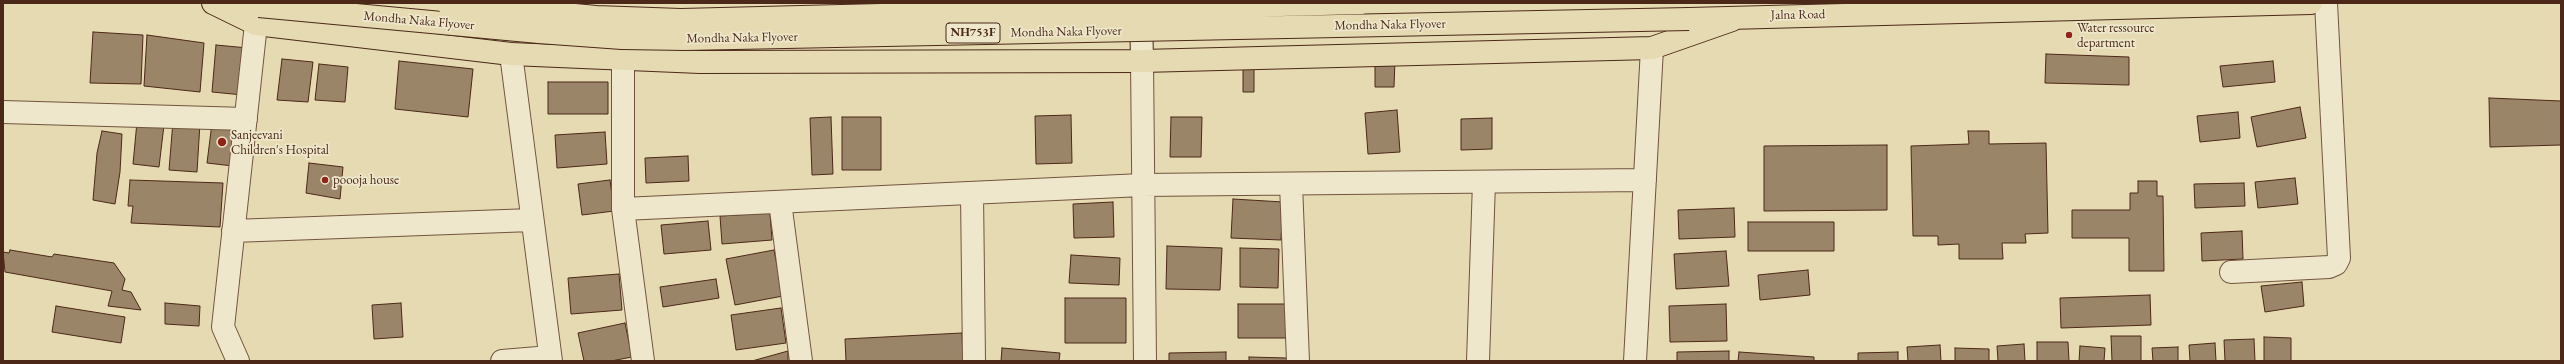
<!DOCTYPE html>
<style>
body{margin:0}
#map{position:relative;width:2564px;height:364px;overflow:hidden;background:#e5dab1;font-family:"EB Garamond",serif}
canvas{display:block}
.frame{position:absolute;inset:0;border:4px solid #4b2818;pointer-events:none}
</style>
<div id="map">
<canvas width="2564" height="364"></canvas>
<div class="frame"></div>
</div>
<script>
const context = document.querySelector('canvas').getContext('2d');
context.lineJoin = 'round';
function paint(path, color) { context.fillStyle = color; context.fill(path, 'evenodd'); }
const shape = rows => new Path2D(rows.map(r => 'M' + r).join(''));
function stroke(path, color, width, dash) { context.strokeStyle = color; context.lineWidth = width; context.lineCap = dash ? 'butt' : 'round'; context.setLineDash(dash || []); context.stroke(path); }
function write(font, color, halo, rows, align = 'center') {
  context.font = font + ' "EB Garamond",serif'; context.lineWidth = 3.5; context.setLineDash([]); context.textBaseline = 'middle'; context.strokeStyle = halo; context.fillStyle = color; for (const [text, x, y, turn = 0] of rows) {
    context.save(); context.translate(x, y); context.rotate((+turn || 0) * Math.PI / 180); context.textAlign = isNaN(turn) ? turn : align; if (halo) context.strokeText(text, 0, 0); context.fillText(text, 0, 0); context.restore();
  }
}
const building = shape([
 [93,32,143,35,141,84,90,83,93,32],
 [147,35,204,43,200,92,144,86,147,35],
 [216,45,248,48,243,95,212,92,216,45],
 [2046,54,2129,57,2129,85,2045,83,2046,54],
 [282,59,313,62,308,102,277,100,282,59],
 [1375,60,1395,60,1394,87,1375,87,1375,60],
 [399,61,473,69,468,117,395,109,399,61],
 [2273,61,2275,82,2223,87,2220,66,2273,61],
 [1243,63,1254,63,1254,92,1243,92,1243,63],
 [319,64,348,67,345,102,315,100,319,64],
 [548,82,608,82,608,114,548,114,548,82],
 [2489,98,2561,101,2561,145,2490,147,2489,98],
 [2300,107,2306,138,2257,147,2251,117,2300,107],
 [1397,110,1400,152,1368,154,1365,113,1397,110],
 [2238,112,2240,138,2200,142,2197,116,2238,112],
 [1071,115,1072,163,1036,164,1035,116,1071,115],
 [831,117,833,174,812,175,810,118,831,117],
 [842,117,881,117,881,170,842,170,842,117],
 [1171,117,1202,117,1201,157,1170,157,1171,117],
 [1492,118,1492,149,1461,150,1461,119,1492,118],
 [173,121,200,123,197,172,169,170,173,121],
 [137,122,164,125,159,167,133,164,137,122],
 [212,123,238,126,233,166,207,163,212,123],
 [102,131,122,134,120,172,115,204,93,200,97,153,102,131],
 [1968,131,1989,131,1989,144,2046,143,2048,233,2025,234,2026,243,2002,243,2003,259,1959,259,1959,244,1938,245,1938,236,1913,236,1911,146,1969,144,1968,131],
 [605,132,607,164,557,168,555,135,605,132],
 [1887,145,1887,210,1764,211,1764,146,1887,145],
 [688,156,689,181,646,183,645,158,688,156],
 [309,163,343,167,340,199,306,193,309,163],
 [2295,178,2298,204,2258,208,2255,182,2295,178],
 [130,180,223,183,220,227,131,223,133,206,128,206,130,180],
 [610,180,614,211,582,215,578,184,610,180],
 [2138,181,2157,181,2157,196,2163,196,2164,271,2129,271,2129,238,2072,238,2072,210,2130,210,2130,193,2138,193,2138,181],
 [2244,183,2245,206,2195,208,2194,184,2244,183],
 [1233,199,1283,202,1281,240,1231,238,1233,199],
 [1113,202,1114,237,1074,238,1073,204,1113,202],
 [1734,208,1735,237,1679,239,1678,210,1734,208],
 [770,213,772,240,722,244,720,216,770,213],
 [708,221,711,250,664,254,661,225,708,221],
 [1748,222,1834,222,1834,251,1748,251,1748,222],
 [2242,231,2243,259,2202,261,2201,233,2242,231],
 [1167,246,1222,248,1220,290,1166,289,1167,246],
 [1240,248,1279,249,1278,288,1240,287,1240,248],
 [10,250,52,257,54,254,114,263,125,279,122,290,131,292,141,310,108,306,112,291,5,272,3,252,9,253,10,250],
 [774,250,783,296,735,305,726,259,774,250],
 [1726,251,1729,286,1676,289,1674,254,1726,251],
 [1071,255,1120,258,1119,285,1069,283,1071,255],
 [1808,270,1810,295,1760,300,1758,275,1808,270],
 [619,274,622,310,571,314,568,278,619,274],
 [716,279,719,298,663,307,660,287,716,279],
 [2302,282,2304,306,2265,312,2261,286,2302,282],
 [2150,295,2151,325,2061,328,2060,298,2150,295],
 [1065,298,1126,298,1126,343,1065,343,1065,298],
 [165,303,200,306,199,326,165,324,165,303],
 [401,303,403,337,374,339,372,305,401,303],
 [1238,304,1286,304,1286,338,1238,338,1238,304],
 [1726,304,1727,341,1670,342,1669,306,1726,304],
 [56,306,125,317,121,343,52,332,56,306],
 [781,308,786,343,736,350,731,315,781,308],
 [625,323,632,357,611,361,584,361,578,333,625,323],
 [962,333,963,361,846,361,845,339,962,333],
 [2111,336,2141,336,2141,361,2112,361,2111,336],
 [2264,337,2291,338,2291,361,2264,361,2264,337],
 [2254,339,2255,361,2225,361,2224,340,2254,339],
 [2037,342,2068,342,2069,361,2037,361,2037,342],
 [2215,343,2216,361,2190,361,2189,345,2215,343],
 [2024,344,2025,361,1998,361,1997,346,2024,344],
 [1940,345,1941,361,1908,361,1907,347,1940,345],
 [2080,346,2105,348,2104,361,2079,361,2080,346],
 [2178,347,2178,361,2153,361,2152,348,2178,347],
 [1002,348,1060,353,1059,361,1001,361,1002,348],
 [1955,348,1989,349,1989,361,1955,361,1955,348],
 [788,351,788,361,752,361,788,351],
 [1729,351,1729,361,1677,361,1677,352,1729,351],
 [1226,352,1226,361,1169,361,1169,353,1226,352],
 [1739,352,1814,357,1814,361,1738,361,1739,352],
 [1898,352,1898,361,1858,361,1858,353,1898,352],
 [1249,357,1287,358,1287,361,1249,361,1249,357]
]);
paint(building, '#9b8568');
stroke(building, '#4b2818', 1);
const street = shape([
 [511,54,551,361],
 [623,59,623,209,643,361],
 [1142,61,1145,361],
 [3,112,246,119],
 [1291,184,1298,361],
 [972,193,974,361],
 [780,202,801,361],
 [623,209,1142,185,1645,180],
 [233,231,532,220],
 [2231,272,2329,267,2336,264,2339,258,2326,3],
 [238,361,223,327,256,24],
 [502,361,550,357],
 [1478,361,1484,182],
 [1635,361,1652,48]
]);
const secondary = shape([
 [1141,12,1142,61]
]);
const primary = shape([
 [213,3,256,24,511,54,700,62,1142,61,1652,48,1732,20]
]);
const highway = shape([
 [224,3,259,6],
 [1689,19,2311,3]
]);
stroke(street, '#72543e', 24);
stroke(secondary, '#4b2818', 24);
stroke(primary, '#4b2818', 24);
stroke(highway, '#4b2818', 24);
stroke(street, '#eee7cc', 22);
stroke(secondary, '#eee7cc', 22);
stroke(primary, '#e5dab1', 22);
stroke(highway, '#e5dab1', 22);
const highwayBridge = shape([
 [447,3,596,17,681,20,1361,3],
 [259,6,539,32,622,38,685,39,1689,19]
]);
stroke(highwayBridge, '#4b2818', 24, []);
stroke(highwayBridge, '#e5dab1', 22);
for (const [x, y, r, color] of [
 [2069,35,4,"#8f2418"],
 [222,142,5,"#8f2418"],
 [325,180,4,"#8f2418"]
]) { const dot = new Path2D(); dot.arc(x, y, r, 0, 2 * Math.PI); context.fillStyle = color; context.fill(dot); stroke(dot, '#eee7cc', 1.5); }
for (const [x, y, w] of [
 [973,33,54]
]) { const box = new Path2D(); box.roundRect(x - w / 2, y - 10, w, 20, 3); context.fillStyle = '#eee7cc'; context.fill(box); stroke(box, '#4b2818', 1); }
write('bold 12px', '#4b2818', null, [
 ["NH753F",973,33]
]);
write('13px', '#4b2818', '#eee7cc', [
 ["Jalna Road",1798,15,-1],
 ["Mondha Naka Flyover",419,21,5],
 ["Mondha Naka Flyover",1390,25,-1],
 ["Mondha Naka Flyover",1066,32,-1],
 ["Mondha Naka Flyover",742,38,-1]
]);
write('13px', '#4b2818', '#eee7cc', [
 ["Water ressource",2077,28],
 ["department",2077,43],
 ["Sanjeevani",231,135],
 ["Children's Hospital",231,150],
 ["poooja house",333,180]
], 'left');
</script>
